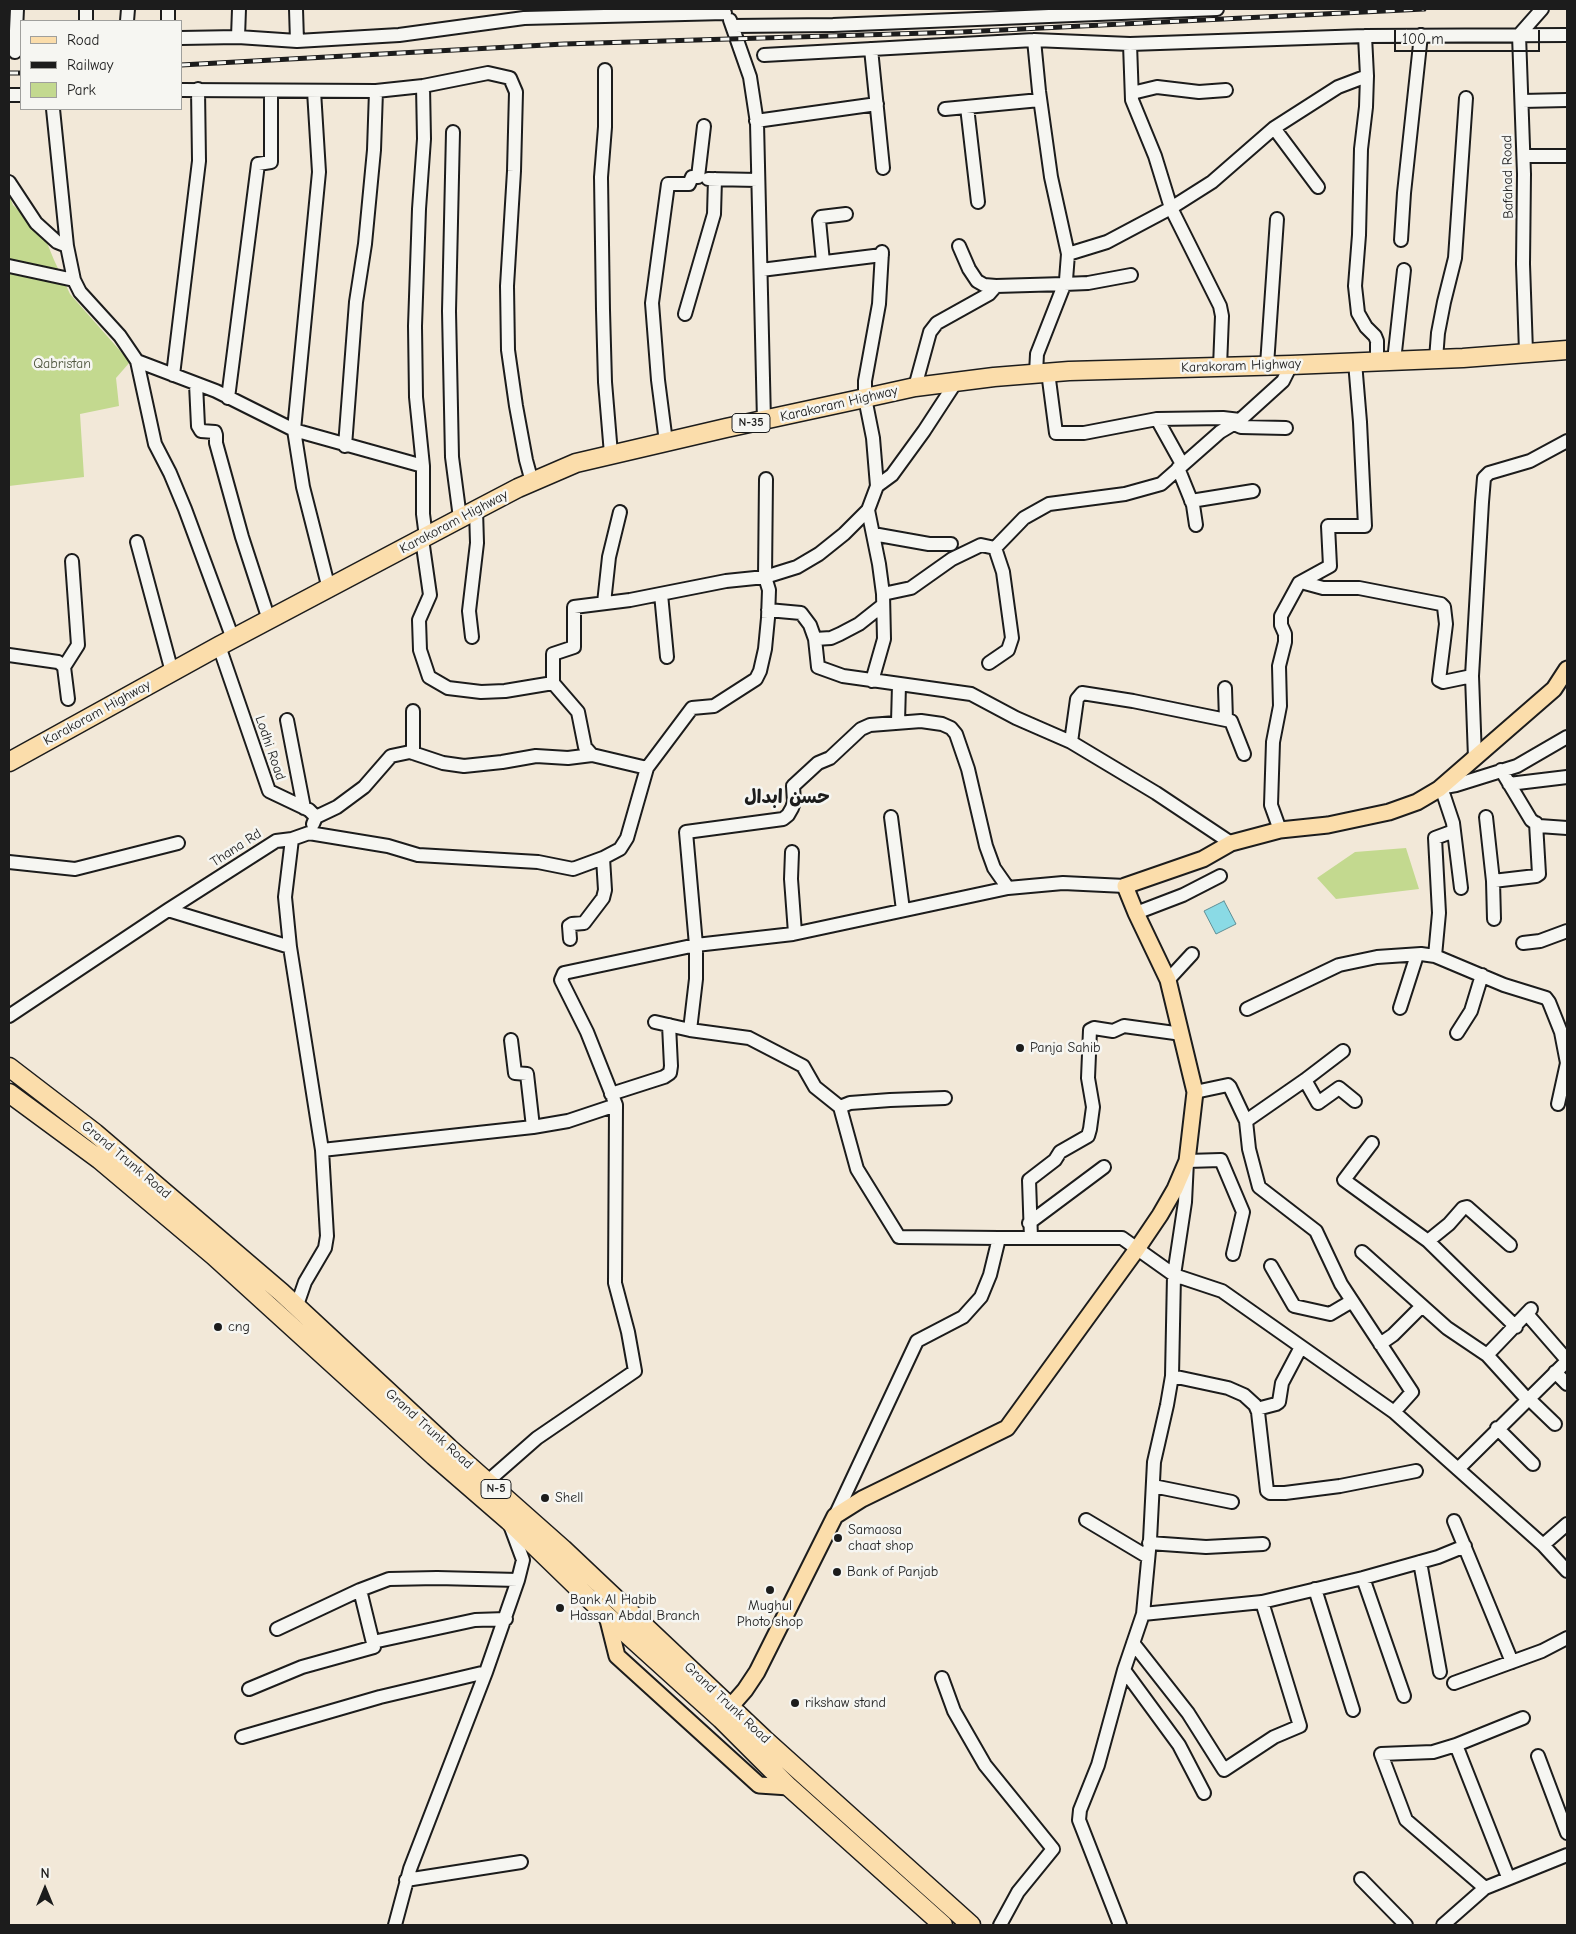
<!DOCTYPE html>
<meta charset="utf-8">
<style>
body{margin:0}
#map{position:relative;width:1576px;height:1934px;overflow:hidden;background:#f2e8d8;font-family:"Comic Neue",sans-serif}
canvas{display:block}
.frame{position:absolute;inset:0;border:10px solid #1c1c1c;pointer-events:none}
.legend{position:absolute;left:20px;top:20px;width:162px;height:90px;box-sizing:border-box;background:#f6f6f2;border:1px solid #9f9f9c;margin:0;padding:6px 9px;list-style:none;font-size:15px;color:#1c1c1c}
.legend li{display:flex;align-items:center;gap:10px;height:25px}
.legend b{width:25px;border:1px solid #9f9f9c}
.north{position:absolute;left:20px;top:1864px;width:50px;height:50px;-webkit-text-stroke:4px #f6f6f2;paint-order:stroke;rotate:0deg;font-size:14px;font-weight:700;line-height:20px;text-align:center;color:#1c1c1c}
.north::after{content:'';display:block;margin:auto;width:18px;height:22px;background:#1c1c1c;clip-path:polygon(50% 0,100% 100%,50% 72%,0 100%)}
.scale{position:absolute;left:1394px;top:30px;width:146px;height:22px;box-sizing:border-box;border:2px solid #1c1c1c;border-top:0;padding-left:6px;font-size:15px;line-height:18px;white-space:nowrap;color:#1c1c1c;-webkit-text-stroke:4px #f6f6f2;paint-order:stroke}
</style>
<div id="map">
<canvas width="1576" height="1934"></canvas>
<div class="frame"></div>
<ul class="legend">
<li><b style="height:6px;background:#fbddab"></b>Road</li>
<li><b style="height:6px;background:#1c1c1c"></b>Railway</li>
<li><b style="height:14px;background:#c3d98f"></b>Park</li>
</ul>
<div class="north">N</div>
<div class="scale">100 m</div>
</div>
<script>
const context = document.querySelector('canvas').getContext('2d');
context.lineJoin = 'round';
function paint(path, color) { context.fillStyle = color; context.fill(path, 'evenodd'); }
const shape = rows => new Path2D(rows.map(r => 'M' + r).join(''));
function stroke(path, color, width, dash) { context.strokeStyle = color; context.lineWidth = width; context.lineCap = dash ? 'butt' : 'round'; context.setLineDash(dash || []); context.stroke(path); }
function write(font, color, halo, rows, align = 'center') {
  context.font = font + ' "Comic Neue","Playpen Sans Arabic",sans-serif'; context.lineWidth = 5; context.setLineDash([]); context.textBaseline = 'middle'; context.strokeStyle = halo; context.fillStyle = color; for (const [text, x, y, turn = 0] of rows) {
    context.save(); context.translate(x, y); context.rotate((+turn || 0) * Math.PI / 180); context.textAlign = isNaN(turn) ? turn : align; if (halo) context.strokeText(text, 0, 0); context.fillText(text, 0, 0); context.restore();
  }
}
paint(shape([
 [9,194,13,205,43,233,54,260,70,294,130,362,116,378,119,406,80,414,84,477,9,486],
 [1406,848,1419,889,1336,899,1317,878,1355,852]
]), '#c3d98f');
const water = shape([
 [1224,901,1236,924,1216,934,1204,911,1224,901]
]);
paint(water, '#8adae5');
stroke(water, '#5e8e95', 1);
const minor = shape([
 [296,9,297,41],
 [730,20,750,77,757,123,764,421],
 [86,21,86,9],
 [127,21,128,9],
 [168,21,168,9],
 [733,26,833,25,1217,9],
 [1365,36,1367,76,1366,107,1361,149,1359,235,1355,286,1358,313,1366,327,1375,336,1377,341,1377,361],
 [238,37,239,9],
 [181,38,238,37,297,41,399,35,524,18,725,13],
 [1034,40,1039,91,1051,177,1068,254,1066,280,1037,354,1036,373],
 [1130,44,1132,100,1155,156,1171,208,1220,306,1222,316,1220,367],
 [871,49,883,168],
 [15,52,17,9],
 [764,55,1034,40,1130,44,1365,36,1567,35],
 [605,70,605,127,601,177,603,310,605,382,611,454],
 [423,86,424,139,419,209,415,326,416,397,423,466,423,514,426,537],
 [181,90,376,91,423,86,488,73,510,78,516,92,514,171,507,286,508,350,516,406,526,460,532,482],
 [314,91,319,172,294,430,303,487,329,589],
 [1132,93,1157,87,1199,92,1226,90],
 [9,95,21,95],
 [1522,101,1567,100],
 [967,107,978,202],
 [53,109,67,246,74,280,80,292,120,336,137,361,155,444,170,473,185,509,233,639],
 [945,109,1040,100],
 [756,121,877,104],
 [1274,128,1318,187],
 [453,132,449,311,452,457,460,518],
 [1524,156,1567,156],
 [708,179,758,180],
 [9,182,36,223,57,242,67,246],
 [1401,240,1404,193,1421,35],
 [959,246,969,269,977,281,984,285,996,286,1064,284,1088,283,1131,275],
 [882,252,879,304,865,381,865,398,873,438,877,486,868,510,879,564,883,594],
 [1068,254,1107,242,1171,208,1212,182,1274,128,1338,87,1367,76],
 [823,262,819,220,821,217,846,214],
 [9,266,74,280],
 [761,270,882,255],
 [685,314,714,214,715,179],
 [1526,352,1523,264,1524,174,1519,35,1542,9],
 [1436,359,1438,333,1444,302,1455,258,1466,98],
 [137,361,216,391,294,430,423,466],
 [1394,361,1404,270],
 [1267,365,1277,219],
 [1048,372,1056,433,1084,433,1157,419],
 [173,375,199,161,198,89],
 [196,384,198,426,201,431,215,432,216,435,216,443,242,537,269,620],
 [915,387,930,332,937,323,989,294,996,286],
 [228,398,258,164,271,162,271,91],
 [1234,424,1241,427,1286,428],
 [666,442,658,380,652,303,668,184,689,184,692,177,698,177,704,126],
 [345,446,356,302,365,244,374,150,376,91],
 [1182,464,1157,419,1223,418,1240,420],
 [1178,468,1193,505,1196,525],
 [877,486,892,475,924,431,956,382],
 [1191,501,1253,491],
 [873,534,929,544,951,544],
 [422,539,430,595,419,620,420,650,429,677,448,688,481,692,505,691,553,683,578,712,585,747,592,755],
 [137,542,172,672],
 [995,548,1024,518,1049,504,1125,494,1161,484,1220,432,1240,420,1283,381,1291,365],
 [1301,582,1323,588,1359,588,1441,604,1444,607,1446,624,1439,680,1443,682,1472,676],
 [661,594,667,657],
 [604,603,609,557,620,512],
 [768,610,801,613,810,625,815,639,818,667,843,676,971,694,1016,718,1071,742,1156,793,1231,843],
 [472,637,469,611,477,543,476,510],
 [815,639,831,638,840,634,859,624,883,605],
 [219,646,269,791,309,810,316,817,313,824],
 [9,655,58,662,61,664,64,667,68,699],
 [989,663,1008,650,1012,638,1003,572,995,548],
 [64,667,78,645,72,561],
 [872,681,884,639,883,594,911,588,952,559,981,545,995,548],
 [553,683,553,654,574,647,574,607,630,600,726,581,765,577,766,479],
 [1225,688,1226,720],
 [287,720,304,808],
 [898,722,899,685],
 [1071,742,1077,699,1082,693,1133,701,1231,721,1244,754],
 [413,753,413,711],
 [1475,758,1472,676,1482,502,1484,478,1489,473,1530,461,1567,441],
 [1501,770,1531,820,1539,826,1567,828],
 [1509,784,1567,777],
 [1439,788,1456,785,1517,766,1567,737],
 [1439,789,1444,796,1453,823,1461,888],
 [316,817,337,807,364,787,391,756,410,752,443,763,464,766,502,762,536,756,568,758,592,755,647,768],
 [891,817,903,910],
 [1486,817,1493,881,1494,919],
 [1280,830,1271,805,1273,742,1280,706,1279,666,1285,642,1285,634,1281,625,1281,616,1299,583,1330,566,1328,526,1365,526,1360,422,1355,362],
 [292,839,285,897,290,947,322,1150,327,1236,325,1248,305,1282,296,1308],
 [792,852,791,879,795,933],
 [9,862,75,869,178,843],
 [1493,881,1536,876,1539,874,1536,823],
 [168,910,290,947],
 [1136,913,1183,895,1220,876],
 [570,939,569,926,572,924,584,923,603,898,605,890,603,858,620,849,627,838,647,768,692,708,714,706,756,679,760,671,765,649,768,618,769,590,765,577,797,567,819,554,844,534,868,510],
 [1523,943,1540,941,1567,931],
 [1435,956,1439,913,1435,838,1454,831],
 [1168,980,1192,954],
 [1400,1008,1417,955],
 [1247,1009,1339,965,1377,957,1421,954,1435,956,1504,985,1546,998,1549,1002,1561,1032,1567,1063,1558,1104],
 [9,1016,168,910,276,841,292,839,309,833,388,846,418,855,538,862,573,869,603,858],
 [655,1022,690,1030,749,1038,803,1066,815,1087,840,1107,857,1169,899,1237,999,1238],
 [690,1030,696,979,696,945,686,832,783,819,788,815,792,808,794,802,793,786,818,763,830,758,861,729,870,725,921,721,942,724,951,728,956,734,968,769,986,846,994,868,1008,888],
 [1457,1033,1471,1011,1482,975],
 [511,1040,515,1073,527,1074,533,1127],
 [1305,1080,1318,1103,1339,1088,1355,1101],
 [1195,1092,1228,1085,1230,1087,1246,1121,1249,1149,1259,1187,1316,1231,1341,1284,1412,1392,1394,1412],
 [611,1094,664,1077,670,1073,671,1066,669,1025],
 [840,1107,850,1103,890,1100,945,1098],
 [1246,1121,1305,1080,1343,1051],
 [1372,1143,1344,1180,1428,1241,1516,1327],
 [322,1150,533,1127,568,1121,616,1105],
 [1029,1223,1104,1167],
 [1031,1238,1029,1180,1055,1160,1060,1152,1088,1136,1090,1129,1093,1107,1088,1078,1090,1030,1094,1028,1113,1031,1124,1026,1182,1034],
 [1428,1241,1449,1224,1463,1208,1467,1207,1510,1245],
 [1362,1252,1447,1328,1487,1355,1527,1399],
 [1271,1266,1294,1306,1330,1314,1352,1301],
 [1527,1314,1567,1360],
 [1380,1344,1393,1335,1422,1306],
 [1487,1355,1531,1309],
 [1555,1372,1567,1384],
 [1172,1376,1228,1388,1244,1395,1255,1405,1258,1412,1267,1491,1270,1493,1285,1493,1340,1486,1416,1471],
 [1528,1398,1555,1424],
 [1257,1409,1276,1404,1279,1402,1282,1383,1301,1347],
 [1497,1428,1533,1464],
 [1459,1468,1567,1361],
 [488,1481,537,1438,635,1371,628,1332,615,1283,616,1105,587,1032,561,980,564,973,696,945,793,934,1008,888,1063,883,1125,886],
 [1153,1486,1232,1502],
 [835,1516,917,1341,963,1317,981,1297,990,1275,999,1238,1122,1238,1174,1275,1222,1291,1394,1412,1543,1545,1567,1524],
 [1086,1520,1148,1557],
 [1454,1521,1512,1662],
 [1149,1543,1206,1547,1263,1544],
 [1543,1545,1567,1571],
 [1420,1562,1440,1672],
 [1363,1578,1404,1696],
 [1315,1589,1353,1710],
 [1143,1614,1262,1602,1363,1578,1438,1557,1465,1546],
 [277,1629,360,1590,389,1579,437,1578,518,1580,523,1560,510,1525],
 [373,1642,475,1620,506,1619],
 [1133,1643,1188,1713,1224,1770,1274,1737,1300,1726,1262,1602],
 [1124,1670,1179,1745,1204,1793],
 [942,1678,954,1711,985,1765,1053,1849,1018,1892,1000,1925],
 [1454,1683,1542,1651,1567,1638],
 [249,1689,302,1667,374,1647,360,1590],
 [242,1737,380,1697,486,1672],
 [1456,1745,1508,1877],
 [1538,1756,1567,1833],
 [1361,1879,1406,1925],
 [406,1880,521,1862],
 [1485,1888,1406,1820,1381,1754,1433,1752,1456,1745,1523,1718],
 [395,1925,410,1869,486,1672,518,1580],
 [1120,1925,1079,1820,1080,1810,1098,1765,1124,1670,1143,1614,1150,1540,1154,1462,1167,1405,1172,1376,1174,1275,1185,1202,1187,1161,1221,1160,1243,1212,1233,1254],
 [1443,1925,1485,1888,1567,1855]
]);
const major = shape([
 [607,1616,617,1656,759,1785,789,1787],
 [731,1706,745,1690,757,1672,835,1516,862,1499,1007,1428,1137,1249,1160,1215,1175,1189,1187,1161,1195,1092,1168,980,1136,913,1125,886,1203,859,1231,843,1280,830,1328,825,1389,812,1417,802,1439,789,1554,689,1567,669]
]);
const highway = shape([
 [9,762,219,646,476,510,518,488,576,463,726,428,865,398,915,387,994,377,1069,371,1291,365,1463,358,1567,350],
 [9,1067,95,1133,281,1292,449,1448,563,1549,764,1739,971,1925],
 [9,1093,100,1160,214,1256,434,1456,509,1521,607,1616,721,1719,789,1787,943,1925]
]);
stroke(minor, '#1c1c1c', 16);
stroke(major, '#1c1c1c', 19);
stroke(highway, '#1c1c1c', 21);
stroke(minor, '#f6f6f2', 12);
stroke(major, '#fbddab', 15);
stroke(highway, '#fbddab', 18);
const rail = shape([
 [181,65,564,44,961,32,1424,9],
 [9,73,21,73]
]);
stroke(rail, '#1c1c1c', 5);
stroke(rail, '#f6f6f2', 3, [9]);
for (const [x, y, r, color] of [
 [1020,1048,5,"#1c1c1c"],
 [218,1327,5,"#1c1c1c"],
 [545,1498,5,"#1c1c1c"],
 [838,1538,5,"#1c1c1c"],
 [837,1572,5,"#1c1c1c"],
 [770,1590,5,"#1c1c1c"],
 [560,1608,5,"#1c1c1c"],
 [795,1703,5,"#1c1c1c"]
]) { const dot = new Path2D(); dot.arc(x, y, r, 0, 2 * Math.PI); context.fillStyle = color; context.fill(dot); stroke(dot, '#f6f6f2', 2); }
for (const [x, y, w] of [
 [751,423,38],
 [496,1489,30]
]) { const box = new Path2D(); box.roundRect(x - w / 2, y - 9.5, w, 19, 4); context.fillStyle = '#f6f6f2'; context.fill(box); stroke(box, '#1c1c1c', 1); }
write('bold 12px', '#1c1c1c', null, [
 ["N-35",751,423],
 ["N-5",496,1489]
]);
write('14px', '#1c1c1c', '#f6f6f2', [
 ["Bafahad Road",1508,177,-91],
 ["Karakoram Highway",1241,366,-2],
 ["Karakoram Highway",839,404,-13],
 ["Karakoram Highway",454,522,-28],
 ["Karakoram Highway",97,713,-29],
 ["Lodhi Road",270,748,71],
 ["Thana Rd",236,848,-33],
 ["Grand Trunk Road",126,1160,40],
 ["Grand Trunk Road",429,1429,42],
 ["Grand Trunk Road",727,1703,43]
]);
write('14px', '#4e553e', '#f6f6f2', [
 ["Qabristan",62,364]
]);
write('14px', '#1c1c1c', '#f6f6f2', [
 ["Panja Sahib",1030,1048],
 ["cng",228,1327],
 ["Shell",555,1498],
 ["Samaosa",848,1530],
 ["chaat shop",848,1546],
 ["Bank of Panjab",847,1572],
 ["Bank Al Habib",570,1600],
 ["Hassan Abdal Branch",570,1616],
 ["Mughul",770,1606,"center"],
 ["Photo shop",770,1622,"center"],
 ["rikshaw stand",805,1703]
], 'left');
write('bold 19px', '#1c1c1c', '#f6f6f2', [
 ["حسن ابدال",787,798]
]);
</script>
